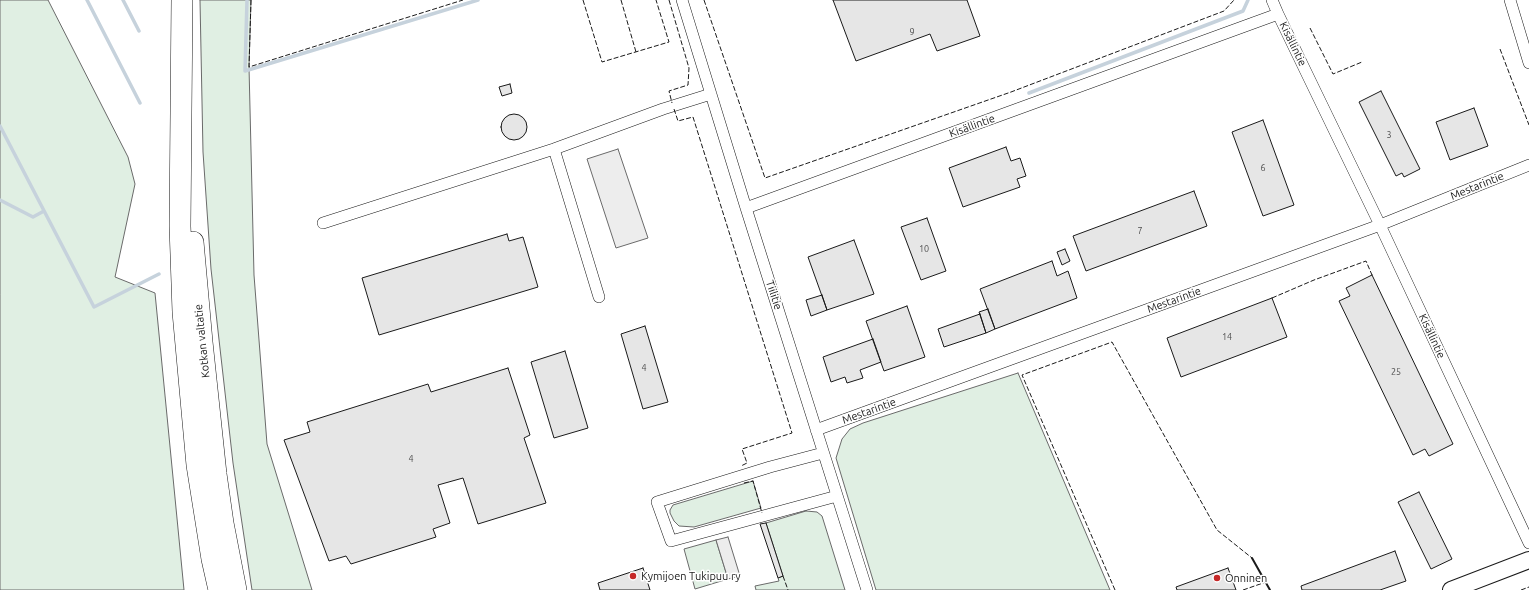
<!DOCTYPE html>
<meta charset="utf-8">
<style>
body{margin:0}
canvas{display:block;background:#fff}
</style>
<canvas width="1529" height="590"></canvas>
<script>
const context = document.querySelector('canvas').getContext('2d');
context.lineJoin = 'round';
function paint(path, color) { context.fillStyle = color; context.fill(path, 'evenodd'); }
const shape = rows => new Path2D(rows.map(r => 'M' + r).join(''));
function stroke(path, color, width, dash) { context.strokeStyle = color; context.lineWidth = width; context.lineCap = dash ? 'butt' : 'round'; context.setLineDash(dash || []); context.stroke(path); }
function write(font, color, halo, rows, align = 'center') {
  context.font = font + ' Ubuntu,sans-serif'; context.lineWidth = 3; context.setLineDash([]); context.textBaseline = 'middle'; context.strokeStyle = halo; context.fillStyle = color; for (const [text, x, y, turn = 0] of rows) {
    context.save(); context.translate(x, y); context.rotate((+turn || 0) * Math.PI / 180); context.textAlign = isNaN(turn) ? turn : align; if (halo) context.strokeText(text, 0, 0); context.fillText(text, 0, 0); context.restore();
  }
}
const green = shape([
 [0,0,48,0,128,157,135,184,115,277,155,293,184,590,0,590,0,0],
 [200,0,251,0,249,67,254,275,267,444,312,590,252,590,233,463,211,269,203,152,200,0],
 [1018,373,1110,590,876,590,836,458,842,439,850,429,863,423,1018,373],
 [753,481,761,508,694,527,679,526,674,521,670,513,670,510,673,505,753,481],
 [806,511,817,512,822,516,845,590,756,590,755,586,779,581,778,578,783,576,766,523,806,511],
 [716,540,728,579,695,589,684,549,716,540]
]);
paint(green, '#e0efe3');
stroke(green, '#6a6a6a', 1);
const parking = shape([
 [618,149,648,238,616,248,587,159,618,149],
 [728,537,740,576,728,579,716,540,728,537]
]);
paint(parking, '#ededed');
stroke(parking, '#6a6a6a', 1);
stroke(shape([
 [87,0,140,103],
 [123,0,139,31],
 [247,0,245,71,478,0],
 [1029,93,1243,11,1248,0],
 [0,126,94,307,159,274],
 [0,200,33,217,44,211]
]), '#c6d2dc', 3.5);
const building = shape([
 [833,0,967,0,980,36,937,51,930,34,856,61,833,0],
 [510,84,512,93,502,96,499,87,510,84],
 [1381,91,1420,169,1404,177,1402,173,1396,176,1359,102,1381,91],
 [1474,108,1488,146,1450,160,1436,122,1474,108],
 '501 127a13 13 0 1 1 26 0a13 13 0 1 1-26 0Z',
 [1263,120,1294,205,1263,216,1232,132,1263,120],
 [1006,147,1011,161,1020,158,1026,176,1017,179,1020,187,963,207,949,168,1006,147],
 [1194,191,1207,226,1086,271,1073,236,1194,191],
 [927,218,946,271,921,280,901,227,927,218],
 [507,234,509,241,523,237,538,287,379,335,362,278,507,234],
 [854,240,874,294,827,310,808,257,854,240],
 [1065,249,1070,261,1062,265,1057,252,1065,249],
 [1052,261,1057,276,1068,271,1077,298,995,329,980,289,1052,261],
 [1372,275,1453,444,1429,456,1425,449,1413,455,1339,301,1350,296,1346,288,1372,275],
 [822,295,827,310,811,316,806,300,822,295],
 [1272,298,1287,337,1181,377,1167,338,1272,298],
 [907,306,925,357,884,371,866,321,907,306],
 [988,309,995,329,986,333,979,312,988,309],
 [980,314,986,333,944,347,938,329,980,314],
 [645,326,668,402,643,409,621,334,645,326],
 [873,339,881,362,860,370,863,378,847,383,845,377,831,382,823,357,873,339],
 [565,351,588,428,554,438,531,362,565,351],
 [508,368,530,435,524,438,546,503,478,524,463,478,438,485,450,523,433,529,436,537,351,564,346,556,329,561,284,440,310,432,307,422,428,384,431,392,508,368],
 [1419,492,1452,559,1431,569,1398,502,1419,492],
 [766,523,783,576,778,578,760,524,766,523],
 [1395,551,1406,581,1380,590,1302,590,1301,586,1395,551],
 [643,568,650,590,600,590,598,583,643,568],
 [1228,568,1236,590,1177,590,1176,587,1228,568]
]);
paint(building, '#e6e6e6');
stroke(building, '#1a1a1a', 1);
const street = shape([
 [682,0,746,208,867,590],
 [1272,0,1278,14],
 [1510,0,1529,63],
 [554,149,599,297],
 [746,208,1278,14,1380,225,1529,543],
 [323,223,554,149,663,109,711,94],
 [816,430,1380,225,1529,165],
 [823,453,770,467,657,502,671,541,837,496]
]);
const secondary = shape([
 [1451,590,1529,560]
]);
const highway = shape([
 [182,0,180,226,183,312,197,465,212,559,219,590],
 [193,242,202,342,216,474,223,523,236,590]
]);
stroke(street, '#1a1a1a', 12);
stroke(secondary, '#1a1a1a', 18);
stroke(highway, '#1a1a1a', 22);
stroke(street, '#fff', 11);
stroke(secondary, '#fff', 16);
stroke(highway, '#fff', 21);
stroke(shape([
 [251,0,249,67,463,0],
 [583,0,602,62,669,42,656,0],
 [621,0,636,52],
 [669,0,689,68,688,85,669,91,672,103],
 [704,0,765,178,1011,92,1224,11,1234,0],
 [1310,28,1333,74,1362,62],
 [1500,49,1529,125],
 [674,109,678,121,693,117,792,433,742,449,747,463,741,466],
 [1272,298,1314,280,1366,261,1372,275],
 [744,483,753,481,762,513],
 [783,576,788,590],
 [1115,590,1022,375,1112,342,1217,530,1252,558],
 [1243,590,1266,582],
 [1521,590,1529,587]
]), '#1a1a1a', 1, [5, 2]);
stroke(shape([
 [1252,558,1270,590]
]), '#1a1a1a', 2);
for (const [x, y, r, color] of [
 [633,576,4,"#c62828"],
 [1217,578,4,"#c62828"]
]) { const dot = new Path2D(); dot.arc(x, y, r, 0, 2 * Math.PI); context.fillStyle = color; context.fill(dot); stroke(dot, '#fff', 1.5); }
write('9px', '#4d4d4d', null, [
 ["9",912,32],
 ["3",1389,135],
 ["6",1263,168],
 ["7",1140,231],
 ["10",924,249],
 ["14",1227,337],
 ["4",644,368],
 ["25",1396,372],
 ["4",411,459]
]);
write('11px', '#1a1a1a', '#fff', [
 ["Kisällintie",1293,44,64],
 ["Kisällintie",972,126,-20],
 ["Mestarintie",1477,186,-22],
 ["Tiilitie",774,295,72],
 ["Mestarintie",1174,300,-20],
 ["Kisällintie",1432,336,65],
 ["Kotkan valtatie",202,341,-96],
 ["Mestarintie",869,411,-20]
]);
write('11px', '#1a1a1a', '#fff', [
 ["Kymijoen Tukipuu ry",641,576],
 ["Onninen",1225,578]
], 'left');
</script>
